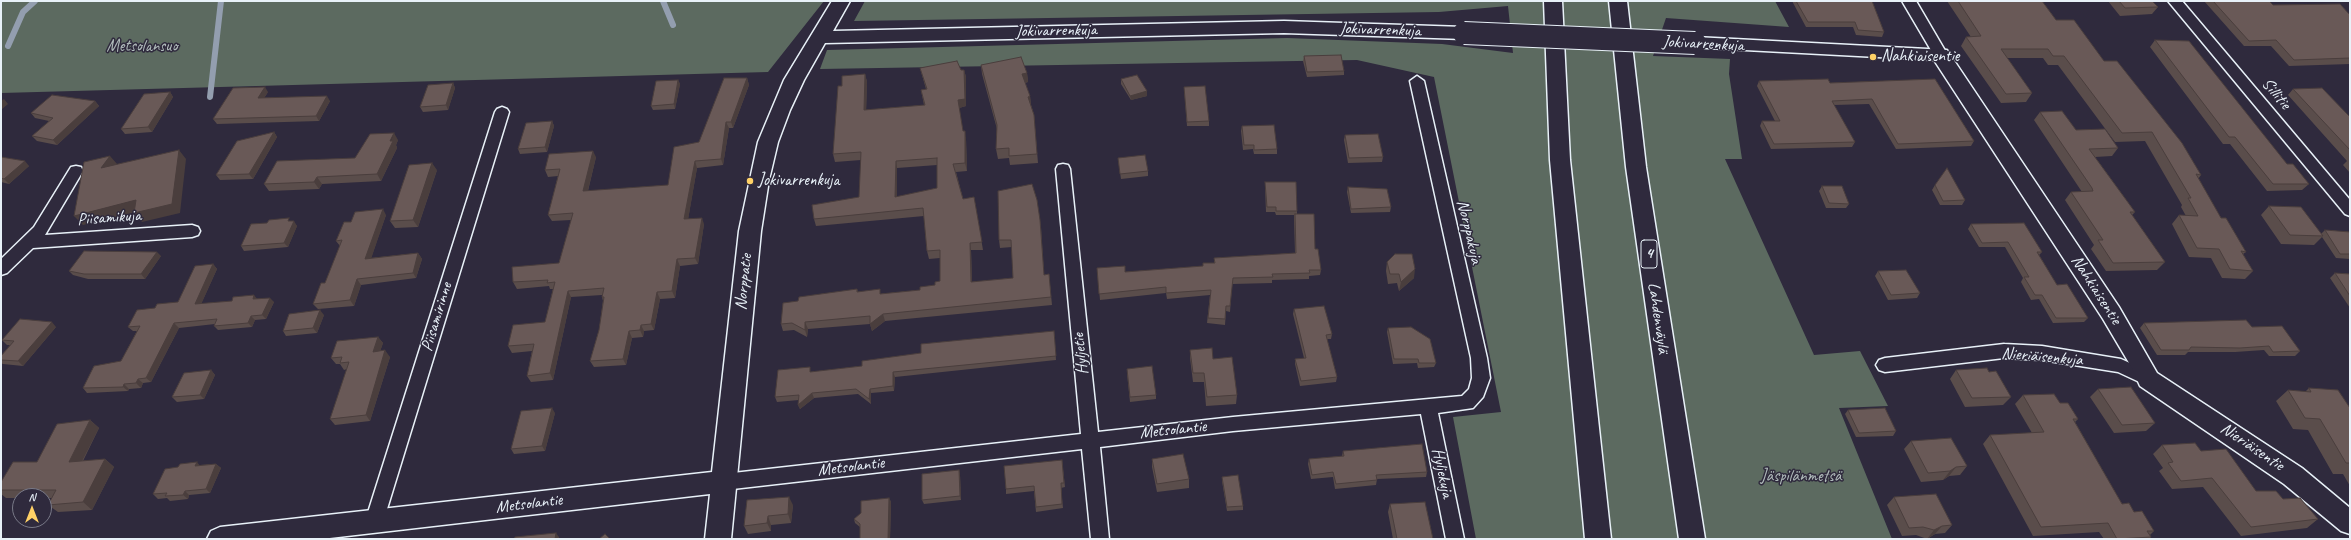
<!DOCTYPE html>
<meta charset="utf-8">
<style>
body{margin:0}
#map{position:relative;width:2351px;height:540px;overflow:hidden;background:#2f2a3d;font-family:Caveat,sans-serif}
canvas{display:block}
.frame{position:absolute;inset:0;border:2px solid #e8f1f8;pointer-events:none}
.north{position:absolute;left:12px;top:488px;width:40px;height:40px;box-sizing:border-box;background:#2f2a3d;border:1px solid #797a88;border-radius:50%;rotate:0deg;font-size:11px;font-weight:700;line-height:16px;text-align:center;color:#e8f1f8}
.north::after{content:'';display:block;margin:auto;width:14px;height:18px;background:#ffd166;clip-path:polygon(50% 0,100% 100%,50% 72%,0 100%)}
</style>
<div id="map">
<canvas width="2351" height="540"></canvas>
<div class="frame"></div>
<div class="north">N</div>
</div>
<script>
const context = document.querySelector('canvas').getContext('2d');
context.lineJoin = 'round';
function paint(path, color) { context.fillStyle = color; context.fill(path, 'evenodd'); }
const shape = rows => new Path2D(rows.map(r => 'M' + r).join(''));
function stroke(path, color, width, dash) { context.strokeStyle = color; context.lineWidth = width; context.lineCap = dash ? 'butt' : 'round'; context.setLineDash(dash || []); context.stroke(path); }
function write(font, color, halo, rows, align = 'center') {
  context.font = font + ' Caveat,sans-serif'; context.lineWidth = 3; context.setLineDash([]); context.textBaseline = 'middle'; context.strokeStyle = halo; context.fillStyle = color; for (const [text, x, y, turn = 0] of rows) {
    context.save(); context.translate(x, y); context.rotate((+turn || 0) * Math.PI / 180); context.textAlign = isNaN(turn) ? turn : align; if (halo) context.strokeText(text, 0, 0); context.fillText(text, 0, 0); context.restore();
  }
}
paint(shape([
 [1,1,824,1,768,72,1,93],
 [865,1,1775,1,1789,27,1666,18,1653,56,1730,59,1729,74,1742,159,1725,159,1814,355,1860,351,1888,406,1839,408,1892,539,1476,539,1453,417,1501,412,1434,77,1357,60,820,69,827,50,1287,38,1442,44,1513,53,1508,6,1439,12,854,21]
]), '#5c6a60');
stroke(shape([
 [663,1,673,25],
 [8,46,23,12,35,1],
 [210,97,221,1]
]), '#939eaf', 6);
const street = shape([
 [1902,1,1916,1,1947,54,1945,57,1935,57,1902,1],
 [2168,1,2182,1,2350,200,2350,216,2345,214,2168,1],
 [1417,76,1424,81,1487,358,1490,378,1483,397,1473,408,1438,413,1464,539,1446,539,1421,414,1233,431,1100,447,1109,539,1091,539,1082,449,724,490,718,488,715,482,718,476,724,474,1081,434,1056,169,1058,165,1063,164,1068,165,1070,169,1098,432,1233,417,1462,396,1469,389,1472,378,1471,358,1410,81,1417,76],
 [502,107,507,109,509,112,383,522,381,528,374,530,367,528,365,522,495,112,497,109,502,107],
 [76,166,81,167,83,171,45,235,192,225,198,227,200,231,198,235,192,237,33,248,7,273,1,275,1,259,34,227,71,167,76,166],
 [2004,344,2042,346,2121,359,2154,374,2157,379,2154,384,2148,386,2118,372,2042,360,2004,358,1885,372,1879,370,1876,365,1879,360,1885,358,2004,344]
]);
const secondary = shape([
 [832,1,850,1,833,31,1284,21,1464,27,1471,29,1473,33,1471,37,1464,39,1284,33,825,43,804,80,790,110,778,142,769,180,761,231,731,539,705,539,710,494,321,539,207,539,211,531,220,527,712,472,739,231,758,142,784,80,832,1],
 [1695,37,1947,50,2119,307,2157,373,2302,468,2350,508,2350,534,2341,531,2284,484,2140,386,2132,368,2103,319,1934,60,1688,47,1686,43,1688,39,1695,37]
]);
const highway = shape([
 [1544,1,1562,1,1570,160,1611,539,1585,539,1550,160,1544,1],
 [1609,1,1627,1,1646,167,1705,539,1679,539,1626,167,1609,1]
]);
stroke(street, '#e8f1f8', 3);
stroke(secondary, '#e8f1f8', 3);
stroke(highway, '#e8f1f8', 3);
paint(street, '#2f2a3d');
paint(secondary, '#2f2a3d');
paint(highway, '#2f2a3d');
const secondaryBridge = shape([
 [1464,33,1695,43]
]);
stroke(secondaryBridge, '#e8f1f8', 24, []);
stroke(secondaryBridge, '#2f2a3d', 22);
paint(shape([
 [1792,1,1872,1,1884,32,1882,37,1856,35,1853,27,1806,27],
 [1947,1,2042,1,2056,20,2104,61,2201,175,2198,179,2221,218,2246,252,2243,254,2253,271,2245,279,2222,278,2211,258,2189,257,2172,224,2179,215,2186,216,2181,207,2182,205,2145,141,2115,142,2058,65,2048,65,2043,58,2007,58,2032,93,2026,102,2001,103,1961,46,1966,37,1971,37],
 [2108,1,2152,1,2158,7,2152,14,2120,16],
 [2204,1,2269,1,2273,5,2350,15,2350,64,2289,66,2271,46,2244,46],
 [2155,40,2287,164,2309,184,2302,190,2267,191,2230,144,2223,144,2150,47],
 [1304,56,1344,71,1344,75,1307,77,1303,61],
 [981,65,1027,73,1028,82,1025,83,1030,96,1031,105,1034,115,1038,163,1010,165,1009,158,998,159,996,149,997,129,982,74],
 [920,68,961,70,964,70,966,77,966,106,959,108,963,131,966,139,967,171,956,172,963,199,974,197,983,250,971,250,972,282,1013,278,1012,247,1000,248,999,240,1041,228,1044,275,1049,274,1052,305,885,321,872,331,870,324,808,329,807,337,794,330,783,331,781,324,798,301,857,289,858,292,881,294,920,290,935,285,940,281,940,258,929,259,927,251,924,216,816,226,814,219,859,197,861,160,835,162,833,154,842,86,865,74,867,82,866,110,924,105,921,90,926,89],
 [937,165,937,188,897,197,897,168],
 [747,78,749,85,733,128,729,128,723,165,697,168,688,219,704,224,698,264,680,266,675,298,660,299,654,330,644,331,643,337,632,338,626,365,594,367,590,361,599,330,603,301,602,297,602,295,571,297,553,380,531,382,527,376,532,351,512,353,508,346,545,322,553,289,550,289,549,286,517,289,513,282,559,263,571,220,552,221,548,215,558,176,548,177,545,170,596,157,588,191,668,185,699,142],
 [1121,79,1147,91,1147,96,1131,100,1121,84],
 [1935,79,1974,141,1971,146,1896,149,1869,104,1834,105,1855,142,1852,147,1771,149,1760,126,1762,121,1775,121,1757,86,1759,81,1830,83],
 [678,80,680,84,675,109,653,110,651,106],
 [453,83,455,88,448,110,423,112,420,107],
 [1184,87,1209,121,1209,126,1187,126],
 [2293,89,2350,117,2350,173,2343,165,2347,161,2288,95],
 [170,92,173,97,152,132,125,134,121,129],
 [268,92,264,98,330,101,319,121,217,124,213,119],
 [95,101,99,106,57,145,37,141,32,136,49,121,35,118,31,113],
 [2040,112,2076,130,2118,148,2112,156,2095,157,2135,212,2132,215,2165,262,2157,270,2106,271,2091,249,2094,245,2065,200,2071,192,2082,192,2034,120],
 [552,121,554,126,547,152,520,154,518,149],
 [1242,126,1277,149,1277,154,1254,154,1253,149,1243,150,1241,131],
 [274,132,277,137,253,179,220,180,216,175],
 [1345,135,1383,157,1382,162,1348,163,1344,140],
 [398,140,396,145,397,148,381,181,322,184,319,189,269,191,264,184,355,158],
 [1,157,29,166,9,184,1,182],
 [1118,158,1148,171,1148,176,1121,179],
 [437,170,418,227,395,228,390,221],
 [1265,182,1297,211,1297,214,1315,249,1321,270,1320,275,1309,276,1309,279,1272,280,1272,283,1232,284,1230,312,1226,311,1225,325,1207,323,1210,295,1167,299,1166,293,1100,300,1097,268,1125,272,1203,266,1214,263,1214,258,1295,253,1294,220,1294,215,1276,215,1275,212,1266,212,1265,187],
 [1935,185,1965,200,1962,205,1940,205,1932,190],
 [1822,186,1849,204,1846,208,1826,208,1819,191],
 [1348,187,1391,207,1390,212,1351,213,1347,192],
 [2269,206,2321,234,2325,230,2350,232,2350,259,2336,258,2322,237,2314,245,2281,244,2261,215],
 [386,215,371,258,418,253,422,259,416,278,361,285,354,306,318,309,313,304,325,283,340,246,336,241,351,222],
 [292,221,297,226,288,247,244,251,241,246],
 [1971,224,2042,252,2039,255,2057,285,2088,318,2084,322,2053,323,2039,299,2031,300,2021,282,2023,278,2005,247,1979,247,1968,229],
 [161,256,145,279,88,279,73,275,69,271],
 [1387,262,1414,278,1399,291,1397,283,1388,284,1386,271],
 [213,264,217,269,201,304,258,299,274,302,266,319,255,320,252,327,218,330,214,326,215,324,179,328,151,382,143,383,141,388,129,389,128,391,87,393,83,388,121,361,137,331,133,331,128,327,155,308,178,302],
 [1878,271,1920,293,1917,298,1888,300,1875,276],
 [2335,273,2350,274,2350,308,2330,278],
 [1294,309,1332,334,1331,339,1327,339,1337,377,1336,382,1300,386,1295,364,1295,359,1304,358,1293,314],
 [324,315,317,333,286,336,283,331],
 [2144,323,2252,327,2300,351,2295,356,2269,356,2264,350,2235,352,2188,352,2185,355,2157,355,2140,328],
 [56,327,23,366,3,364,1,363,1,356,10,345,7,345,2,340],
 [1388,328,1436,363,1434,367,1418,368,1417,363,1393,364,1387,332],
 [1054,331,1056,360,895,377,894,391,871,393,871,404,858,394,814,398,800,409,798,405,799,400,777,402,775,397,812,372,862,366,921,353],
 [378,337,383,343,380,351,390,357,370,421,335,425,330,419,347,369,344,370,340,364,336,364,331,358],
 [1190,350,1213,359,1237,395,1236,404,1206,406,1204,382,1193,382,1190,358],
 [211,370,215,375,204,399,177,402,172,397],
 [1956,370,1989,372,2011,397,2003,405,1965,407,1950,379],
 [1127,373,1156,395,1156,399,1130,402],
 [2309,388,2350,408,2350,486,2343,474,2333,474,2308,430,2293,429,2276,401,2288,390,2305,392],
 [2098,389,2155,423,2146,431,2114,433,2090,397],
 [2023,395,2060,403,2078,419,2075,422,2122,504,2134,512,2154,531,2150,535,2151,537,2149,539,2104,539,2099,532,2033,536,1983,444,1990,435,2032,433,2015,404],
 [1848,410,1896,431,1893,436,1856,437,1845,414],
 [555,413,545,451,514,454,511,449],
 [90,420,99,428,83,461,105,459,114,467,92,510,58,512,48,505,52,498,44,498,44,496,20,496,20,498,6,498,1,494,1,482,37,462],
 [1911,441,1967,466,1960,475,1949,476,1943,480,1921,482,1904,449],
 [2162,445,2201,451,2256,491,2283,499,2318,519,2307,528,2241,536,2203,487,2172,489,2159,471,2163,468,2153,454],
 [1343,451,1427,472,1426,477,1377,479,1376,485,1335,489,1333,477,1311,479,1308,464,1309,459,1342,456],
 [1152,459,1189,479,1189,488,1157,492,1152,467],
 [1062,460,1065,487,1061,488,1063,508,1036,512,1034,491,1006,494,1006,489],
 [216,464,221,468,210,493,189,495,188,499,170,501,167,498,158,499,153,494,200,465],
 [959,470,960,475,961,500,924,504,922,500],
 [1222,477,1243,506,1243,510,1227,511,1222,481],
 [1894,497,1952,525,1945,533,1935,534,1927,539,1916,535,1902,536,1887,505],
 [889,498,891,502,890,539,860,539,860,527,855,523,854,519],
 [1390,504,1433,539,1393,539,1388,512],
 [793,505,791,523,771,525,771,531,748,534,744,526]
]), '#5a4d4b');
paint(shape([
 [964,70,966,77,966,106,959,108,958,100],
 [1027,73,1028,82,1023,83,1022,74],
 [865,74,867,82,866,118,864,110],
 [747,78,749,85,733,128,731,122],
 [678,80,680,84,675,109,674,104],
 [453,83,455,88,448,110,446,105],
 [265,87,268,92,261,103,258,98],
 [1147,91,1147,96,1131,100,1130,96],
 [170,92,173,97,152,132,148,127],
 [327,96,330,101,319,121,316,116],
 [1030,96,1031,106,1028,97],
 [4,99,8,104,1,110,1,101],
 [95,101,99,106,57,145,53,140],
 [552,121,554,126,547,152,545,147],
 [726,122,729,128,723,165,721,159],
 [965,131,966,139,967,171,965,163],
 [274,132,277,137,253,179,249,174],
 [394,133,398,140,396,145,397,148,381,181,377,174],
 [179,150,186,159,180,213,142,222,134,213],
 [593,151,596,157,586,198,583,191],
 [110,156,118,165,101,168],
 [25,161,29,166,9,184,4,179],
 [695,161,697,168,687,226,684,219],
 [896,161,897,168,897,205,895,197],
 [432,163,437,170,418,227,413,220],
 [317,177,322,184,319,189,314,182],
 [136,200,144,210,83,225,74,216],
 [383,209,386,215,369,265,365,259],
 [702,218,704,224,698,264,695,258],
 [294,221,297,226,288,247,284,243],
 [970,243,971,250,972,289,971,282],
 [157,252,161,256,145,279,141,274],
 [418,253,422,259,416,278,413,273],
 [677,259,680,266,675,298,672,291],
 [213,264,217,269,199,309,195,304],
 [1415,269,1414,278,1399,291,1401,282],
 [357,279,361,285,354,306,350,300],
 [568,291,571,297,553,380,550,373],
 [657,292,660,299,654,330,651,324],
 [254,295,258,300,253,299],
 [270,298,274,302,266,319,262,315],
 [320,310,324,315,317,333,313,328],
 [883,314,885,321,872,331,870,324],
 [251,316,255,320,252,327,248,323],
 [52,322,56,327,23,366,18,361],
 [805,322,808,329,807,337,805,330],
 [174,323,179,328,151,382,146,378],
 [641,325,644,331,643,337,640,330],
 [629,331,632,338,626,365,623,359],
 [378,337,383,343,378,358,373,352],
 [385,350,390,357,370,421,366,415],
 [211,370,215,375,204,399,200,395],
 [893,372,895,377,894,391,893,386],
 [138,379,143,383,141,388,136,383],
 [124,384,129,389,128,391,123,387],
 [870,389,871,393,871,404,869,399],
 [812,393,814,398,800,409,798,405],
 [552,408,555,413,545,451,542,446],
 [90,420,99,428,78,469,69,462],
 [105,459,114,467,92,510,83,502],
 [197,462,201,467,195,466],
 [216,464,221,468,210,493,206,489],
 [1956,467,1949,476,1943,480,1950,471],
 [959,470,960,475,961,500,960,496],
 [185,491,189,495,188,499,183,495],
 [789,497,793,505,791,523,788,514],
 [889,498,891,502,890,539,888,539],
 [768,516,771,525,771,531,767,523],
 [1942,526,1935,534,1927,539,1934,530],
 [556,533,559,537,559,539,555,539]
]), '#4a3e3d');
const building = shape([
 [1796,1,1872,1,1884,32,1858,30,1855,22,1808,22,1796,1],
 [1958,1,2042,1,2056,20,2074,20,2104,61,2117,61,2182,143,2201,175,2196,174,2221,218,2226,218,2246,252,2241,251,2253,271,2230,269,2219,249,2197,248,2179,215,2198,216,2188,198,2191,198,2152,132,2122,133,2064,56,2053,56,2048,49,2001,49,2032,93,2006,94,1966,37,1981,36,1958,1],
 [2119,1,2152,1,2158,7,2125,8,2119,1],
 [2213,1,2269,1,2273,5,2340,4,2350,15,2350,58,2294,60,2276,40,2249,41,2213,1],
 [2155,40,2189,41,2287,164,2293,164,2309,184,2273,184,2235,137,2229,137,2155,40],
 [1341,55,1344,71,1307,72,1304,56,1341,55],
 [1021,57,1027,73,1022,74,1030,96,1028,97,1034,115,1037,154,1009,156,1009,148,996,149,997,125,981,65,1021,57],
 [957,61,961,70,964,70,965,99,958,100,963,131,965,131,965,163,953,164,963,199,974,197,982,242,970,243,971,282,1013,278,1011,240,999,240,998,191,1032,184,1037,200,1040,220,1044,275,1049,274,1051,297,883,314,870,324,870,316,805,322,805,330,792,323,781,324,783,303,798,301,799,297,857,289,857,292,880,289,880,294,920,290,920,287,935,285,935,282,940,281,940,250,927,251,923,208,814,219,812,205,859,197,861,152,833,154,838,86,842,86,842,76,865,74,864,110,925,105,921,90,927,89,920,68,957,61],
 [937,158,937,188,895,197,896,161,937,158],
 [1137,75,1147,91,1130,96,1121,79,1137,75],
 [724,78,747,78,731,122,726,122,721,159,695,161,684,219,702,218,695,258,677,259,672,291,657,292,651,324,641,325,640,330,629,331,623,359,590,361,599,330,604,297,602,297,604,288,568,291,550,373,527,376,534,344,508,346,513,325,545,322,555,282,547,283,548,280,513,282,512,267,559,263,573,213,548,215,560,169,545,170,549,154,593,151,583,191,668,185,674,147,699,142,724,78],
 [1828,79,1830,83,1935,79,1974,141,1898,144,1872,99,1832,101,1855,142,1774,144,1762,121,1780,121,1759,81,1828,79],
 [678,80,674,104,651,106,656,81,678,80],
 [453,83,446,105,420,107,428,85,453,83],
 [1205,86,1209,121,1187,122,1184,87,1205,86],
 [265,87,258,98,327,96,316,116,213,119,233,88,265,87],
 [2322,88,2350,117,2350,150,2293,89,2322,88],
 [170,92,148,127,121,129,144,94,170,92],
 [52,95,95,101,53,140,32,136,53,118,31,113,52,95],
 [2062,111,2076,130,2105,129,2118,148,2089,149,2135,212,2130,212,2165,262,2113,263,2098,240,2103,240,2071,192,2093,191,2092,188,2040,112,2062,111],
 [552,121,545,147,518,149,526,123,552,121],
 [1274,125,1277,149,1254,150,1254,145,1244,145,1242,126,1274,125],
 [274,132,249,174,216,175,237,141,274,132],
 [394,133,390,141,393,141,377,174,317,177,314,182,264,184,277,161,355,158,370,134,394,133],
 [1378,134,1383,157,1349,158,1345,135,1378,134],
 [179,150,172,204,134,213,136,200,74,216,84,162,110,156,101,168,179,150],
 [1145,155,1148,171,1120,174,1118,158,1145,155],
 [1,157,25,161,4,179,1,178,1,157],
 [432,163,413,220,390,221,409,165,432,163],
 [1947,168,1965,200,1943,201,1935,185,1947,168],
 [1265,182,1296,182,1297,211,1276,211,1276,207,1267,207,1265,182],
 [1822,186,1842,186,1849,204,1829,203,1822,186],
 [1348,187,1387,189,1391,207,1351,209,1348,187],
 [2269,206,2301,207,2323,236,2290,235,2269,206],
 [383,209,365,259,418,253,413,273,357,279,350,300,313,304,321,283,325,283,342,240,336,241,344,222,351,222,355,212,383,209],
 [1295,214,1314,214,1315,249,1318,249,1321,270,1309,270,1310,273,1272,274,1273,277,1233,278,1230,306,1226,306,1225,319,1208,318,1211,290,1166,293,1166,287,1099,294,1097,268,1125,266,1125,272,1203,266,1203,263,1215,263,1214,258,1296,253,1295,214],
 [289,218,288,221,294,221,284,243,241,246,251,224,267,223,269,220,289,218],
 [2024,223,2042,252,2037,252,2057,285,2067,284,2088,318,2056,318,2042,295,2035,295,2024,277,2029,277,2008,242,1982,243,1971,224,2024,223],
 [2325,230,2350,232,2350,254,2340,254,2325,230],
 [84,251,157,252,141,274,84,274,69,271,84,251],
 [1395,254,1412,254,1415,269,1401,282,1399,274,1390,274,1387,262,1395,254],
 [213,264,195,304,232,301,233,297,254,295,253,299,270,298,262,315,251,316,248,323,214,326,217,319,174,323,146,378,138,379,136,383,124,384,123,387,83,388,94,366,121,361,140,326,128,327,137,310,155,308,157,304,178,302,195,266,213,264],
 [1906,270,1920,293,1891,295,1878,271,1906,270],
 [2335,273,2350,274,2350,296,2335,273],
 [1324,306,1332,334,1326,335,1337,377,1301,381,1295,359,1306,358,1294,309,1324,306],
 [320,310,313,328,283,331,289,314,320,310],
 [20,319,52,322,18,361,1,360,1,356,14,341,2,340,20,319],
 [2246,320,2252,327,2282,326,2300,351,2273,352,2269,346,2240,348,2191,347,2189,350,2161,350,2144,323,2246,320],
 [1411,327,1430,339,1436,363,1419,363,1418,359,1394,359,1388,328,1411,327],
 [1054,331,1056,356,893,372,893,386,870,389,869,399,856,389,812,393,798,405,799,395,775,397,778,370,810,367,810,372,862,366,862,361,921,353,921,344,1054,331],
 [378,337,373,352,385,350,366,415,330,419,349,362,340,363,342,357,331,358,337,341,378,337],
 [1212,348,1213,359,1232,357,1237,395,1207,397,1204,373,1193,373,1190,350,1212,348],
 [1152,366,1156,395,1130,397,1127,369,1152,366],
 [1987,368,1989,372,1996,371,2011,397,1972,398,1956,370,1987,368],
 [211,370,200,395,172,397,184,373,211,370],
 [2131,387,2155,423,2122,425,2098,389,2131,387],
 [2309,388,2338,390,2350,408,2350,463,2346,463,2320,419,2305,418,2288,390,2311,392,2309,388],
 [2054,394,2060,403,2068,403,2078,419,2073,419,2122,504,2129,503,2134,512,2142,511,2154,531,2147,531,2151,537,2117,539,2108,523,2041,527,1990,435,2044,432,2023,395,2054,394],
 [552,408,542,446,511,449,521,411,552,408],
 [1885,408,1896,431,1859,433,1848,410,1885,408],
 [90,420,69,462,105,459,83,502,48,505,56,490,1,490,1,482,13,462,37,462,57,424,90,420],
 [1951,438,1967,466,1956,467,1950,471,1928,473,1911,441,1951,438],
 [2195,443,2201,451,2226,449,2256,491,2276,491,2283,499,2300,498,2318,519,2251,527,2212,478,2181,481,2168,463,2173,462,2162,445,2195,443],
 [1422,444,1427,472,1376,475,1377,480,1336,484,1333,472,1312,475,1309,459,1344,456,1343,451,1422,444],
 [1183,454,1189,479,1157,484,1152,459,1183,454],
 [1062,460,1064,483,1061,483,1062,504,1036,507,1034,486,1006,489,1004,466,1062,460],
 [197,462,195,466,216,464,206,489,185,491,183,495,165,496,167,493,153,494,165,469,178,467,180,464,197,462],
 [959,470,960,496,922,500,922,474,959,470],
 [1238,475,1243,506,1227,507,1222,477,1238,475],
 [1936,494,1952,525,1942,526,1934,530,1923,527,1909,528,1894,497,1936,494],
 [789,497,788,514,768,516,767,523,744,526,747,500,789,497],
 [889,498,888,539,860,539,860,524,854,519,861,513,861,501,889,498],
 [1425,502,1433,539,1397,539,1390,504,1425,502],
 [556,533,555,539,514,539,515,537,556,533],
 [605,534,610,539,599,539,605,534]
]);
paint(building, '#695957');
stroke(building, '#4a3e3d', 1);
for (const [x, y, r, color] of [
 [1873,57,4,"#ffd166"],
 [750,181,4,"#ffd166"]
]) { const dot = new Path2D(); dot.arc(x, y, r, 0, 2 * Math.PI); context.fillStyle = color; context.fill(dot); stroke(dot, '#2f2a3d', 1.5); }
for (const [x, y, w] of [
 [1649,254,16]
]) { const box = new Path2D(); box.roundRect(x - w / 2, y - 14, w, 28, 3); context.fillStyle = '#2f2a3d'; context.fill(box); stroke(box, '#e8f1f8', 1); }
write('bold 16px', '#e8f1f8', null, [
 ["4",1649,254]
]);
write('17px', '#e8f1f8', '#2f2a3d', [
 ["Jokivarrenkuja",1380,30,2],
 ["Jokivarrenkuja",1056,31,-1],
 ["Jokivarrenkuja",1703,44,3],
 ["Sillitie",2276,94,50],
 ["Piisamikuja",109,218,-4],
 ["Norppakuja",1469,232,77],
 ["Norppatie",744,282,-84],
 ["Nahkiaisentie",2096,290,57],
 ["Piisamirinne",437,317,-73],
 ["Lahdenväylä",1658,318,82],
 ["Hyljetie",1081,354,-96],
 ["Nieriäisenkuja",2042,357,5],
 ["Metsolantie",1173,430,-6],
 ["Nieriäisentie",2252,447,34],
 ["Metsolantie",851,467,-7],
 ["Hyljekuja",1442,473,78],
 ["Metsolantie",529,504,-7]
]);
write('17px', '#b0bbbb', '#2f2a3d', [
 ["Metsolansuo",142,47],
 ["Jäspilänmetsä",1801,477]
]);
write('17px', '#e8f1f8', '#2f2a3d', [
 ["Nahkiaisentie",1881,57],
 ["Jokivarrenkuja",758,181]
], 'left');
</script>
